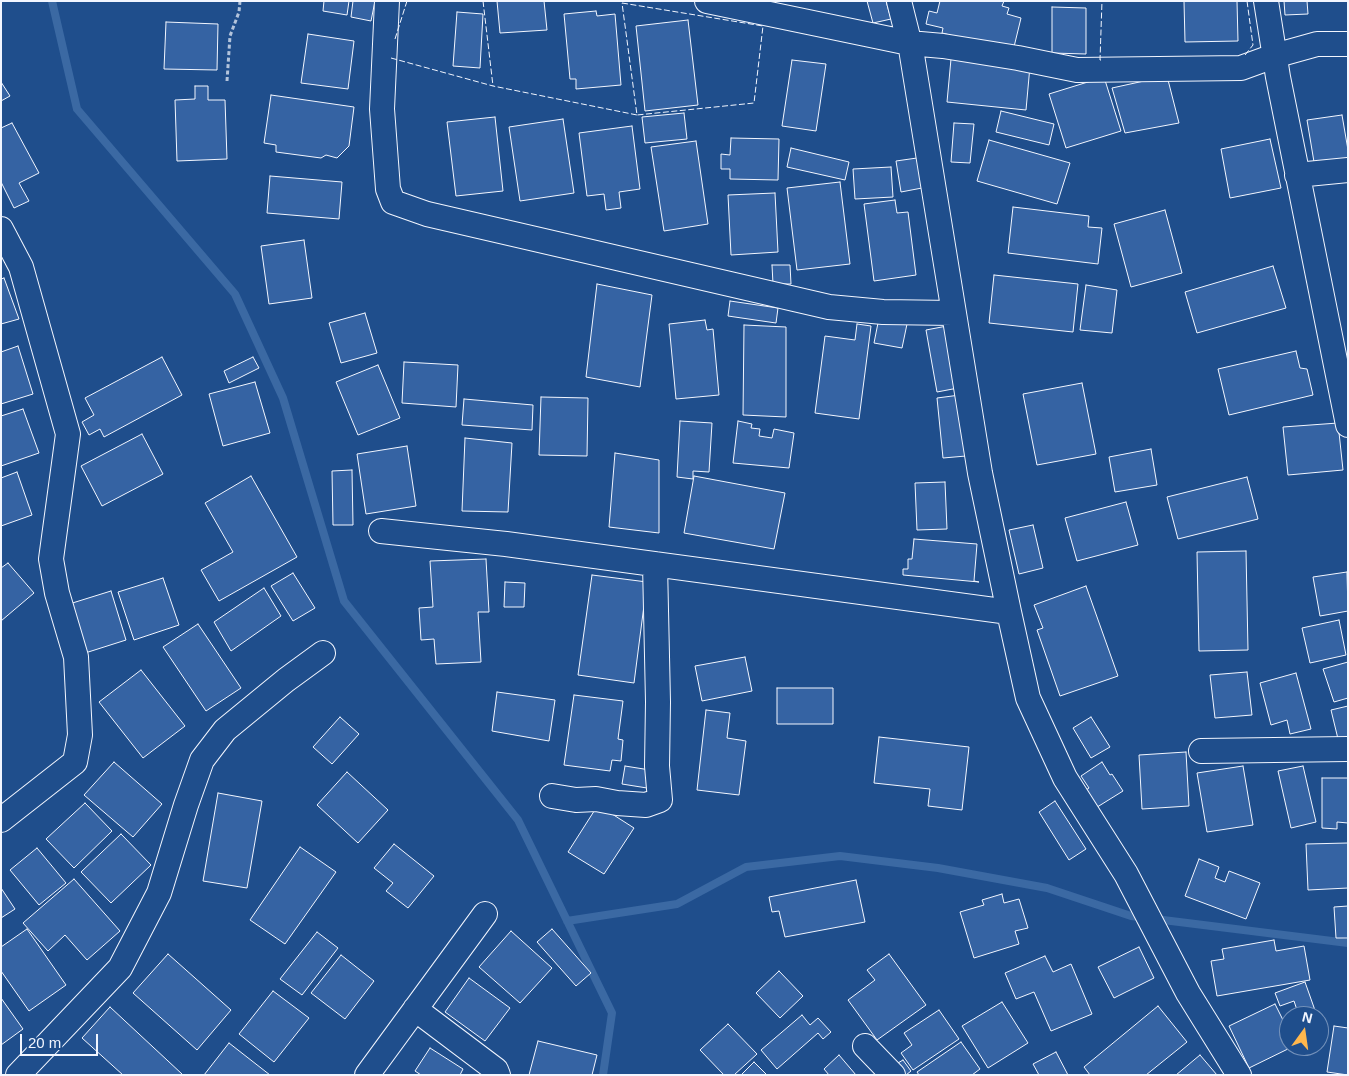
<!DOCTYPE html>
<style>
body{margin:0}
#map{position:relative;width:1349px;height:1076px;overflow:hidden;background:#1f4e8c;font-family:Arial,sans-serif}
canvas{display:block}
.frame{position:absolute;inset:0;border:2px solid #f2f6ff;pointer-events:none}
.north{position:absolute;left:1279px;top:1006px;width:50px;height:50px;box-sizing:border-box;background:#1f4e8c;border:1px solid #7391ba;border-radius:50%;rotate:14deg;font-size:14px;font-weight:700;line-height:20px;text-align:center;color:#f2f6ff}
.north::after{content:'';display:block;margin:auto;width:18px;height:22px;background:#ffb74d;clip-path:polygon(50% 0,100% 100%,50% 72%,0 100%)}
.scale{position:absolute;left:20px;top:1034px;width:78px;height:22px;box-sizing:border-box;border:2px solid #f2f6ff;border-top:0;padding-left:6px;font-size:15px;line-height:18px;white-space:nowrap;color:#f2f6ff;-webkit-text-stroke:4px #1f4e8c;paint-order:stroke}
</style>
<div id="map">
<canvas width="1349" height="1076"></canvas>
<div class="frame"></div>
<div class="north">N</div>
<div class="scale">20 m</div>
</div>
<script>
const context = document.querySelector('canvas').getContext('2d');
context.lineJoin = 'round';
const shape = rows => new Path2D(rows.map(r => 'M' + r).join(''));
function stroke(path, color, width, dash) { context.strokeStyle = color; context.lineWidth = width; context.lineCap = dash ? 'butt' : 'round'; context.setLineDash(dash || []); context.stroke(path); }
function paint(path, color) { context.fillStyle = color; context.fill(path, 'evenodd'); }
stroke(shape([
 [52,1,77,109,235,294,283,398,344,601,518,820,612,1013,603,1075],
 [567,921,677,904,746,867,840,856,938,868,1047,888,1131,916,1348,943]
]), '#3b69a3', 8);
const building = shape([
 [324,1,349,1,347,15,323,11,324,1],
 [353,1,375,1,371,21,351,17,353,1],
 [497,1,544,1,547,30,500,33,497,1],
 [867,1,886,1,891,19,873,23,867,1],
 [940,1,1004,1,1002,6,1009,8,1007,14,1021,18,1013,51,942,33,943,28,926,24,929,11,937,13,940,1],
 [1184,1,1237,1,1238,41,1185,42,1184,1],
 [1284,1,1307,1,1308,14,1285,15,1284,1],
 [1052,7,1086,8,1086,54,1052,53,1052,7],
 [596,11,597,16,615,14,621,85,576,89,576,79,570,79,564,14,596,11],
 [457,12,483,14,480,68,453,66,457,12],
 [688,20,698,105,645,111,636,26,688,20],
 [166,22,218,24,217,70,164,69,166,22],
 [308,34,354,41,348,89,301,83,308,34],
 [951,59,1030,66,1026,110,947,102,951,59],
 [792,60,826,64,816,131,782,126,792,60],
 [1167,76,1179,123,1125,133,1112,88,1167,76],
 [1104,77,1121,131,1066,148,1049,94,1104,77],
 [1,82,10,96,1,101,1,82],
 [195,86,208,86,208,100,225,100,227,159,177,161,175,100,195,99,195,86],
 [271,95,354,107,349,146,337,158,326,155,321,158,276,152,276,145,264,143,271,95],
 [1001,111,1054,124,1049,145,996,132,1001,111],
 [684,113,687,139,645,143,642,117,684,113],
 [1342,115,1348,150,1348,162,1315,168,1307,120,1342,115],
 [495,117,503,191,456,196,447,122,495,117],
 [563,119,574,193,520,201,509,127,563,119],
 [12,123,39,173,19,183,29,201,14,208,1,182,1,128,12,123],
 [954,123,974,124,970,163,951,162,954,123],
 [632,126,640,189,619,192,621,208,606,210,604,194,587,196,579,133,632,126],
 [731,138,779,139,778,180,730,179,730,169,721,169,721,154,730,155,731,138],
 [1270,139,1281,188,1230,198,1221,149,1270,139],
 [989,140,1070,163,1057,204,977,181,989,140],
 [696,141,708,224,664,231,651,147,696,141],
 [791,148,849,162,845,180,787,167,791,148],
 [917,158,922,188,901,192,896,161,917,158],
 [891,167,893,197,855,199,853,169,891,167],
 [270,176,342,182,339,219,267,213,270,176],
 [840,182,850,264,797,270,787,188,840,182],
 [775,193,778,252,731,255,728,195,775,193],
 [895,200,897,213,908,212,916,275,874,281,864,204,895,200],
 [1013,207,1089,216,1088,227,1102,228,1098,264,1008,253,1013,207],
 [1165,210,1182,273,1131,287,1114,224,1165,210],
 [304,240,312,298,269,304,261,246,304,240],
 [772,265,790,265,791,284,773,284,772,265],
 [1273,266,1286,308,1197,333,1185,292,1273,266],
 [994,275,1078,284,1073,332,989,323,994,275],
 [4,278,19,319,1,324,1,279,4,278],
 [597,284,652,295,640,387,586,377,597,284],
 [1086,285,1117,290,1112,333,1080,330,1086,285],
 [730,301,778,308,776,323,728,316,730,301],
 [365,313,377,353,341,363,329,323,365,313],
 [879,318,907,324,902,348,874,343,879,318],
 [705,320,707,330,713,329,719,395,676,399,669,324,705,320],
 [857,324,871,326,859,419,815,413,825,336,855,340,857,324],
 [744,325,786,327,786,417,743,415,744,325],
 [947,326,958,388,937,392,926,330,947,326],
 [18,346,33,394,1,404,1,352,18,346],
 [1296,351,1300,368,1307,369,1313,395,1229,415,1218,369,1296,351],
 [162,357,182,395,104,437,100,429,89,435,82,422,94,415,85,398,162,357],
 [253,357,259,368,229,383,224,371,253,357],
 [404,362,458,365,456,407,402,403,404,362],
 [378,365,400,418,358,435,336,382,378,365],
 [255,382,270,433,223,446,209,394,255,382],
 [1082,383,1096,454,1037,465,1023,394,1082,383],
 [960,395,966,456,943,458,937,398,960,395],
 [541,397,588,398,587,456,539,455,541,397],
 [464,399,533,405,532,430,462,425,464,399],
 [23,409,39,453,1,466,1,416,23,409],
 [680,421,712,423,709,472,693,471,693,479,677,477,680,421],
 [738,421,752,424,751,428,760,429,759,436,772,438,774,429,794,433,789,468,733,463,738,421],
 [1338,423,1343,470,1288,475,1283,427,1338,423],
 [142,434,163,474,102,506,81,466,142,434],
 [465,438,512,443,508,512,462,511,465,438],
 [407,446,416,506,366,514,357,454,407,446],
 [1151,449,1157,485,1115,492,1109,457,1151,449],
 [615,453,659,460,659,533,609,527,615,453],
 [352,470,353,525,333,525,332,471,352,470],
 [17,472,32,515,1,526,1,478,17,472],
 [251,476,297,557,219,601,201,570,233,552,205,503,251,476],
 [694,476,785,493,774,549,684,533,694,476],
 [1247,477,1258,519,1178,539,1167,497,1247,477],
 [945,482,947,529,917,530,915,483,945,482],
 [1126,502,1138,545,1077,561,1065,518,1126,502],
 [1033,525,1043,568,1019,574,1009,530,1033,525],
 [914,539,977,544,974,581,979,582,903,575,903,569,908,569,908,559,912,559,914,539],
 [1246,551,1248,650,1199,651,1197,552,1246,551],
 [486,559,489,612,478,612,481,662,436,664,434,639,421,640,419,608,433,607,430,561,486,559],
 [8,563,34,593,1,621,1,568,8,563],
 [1347,572,1348,611,1320,616,1313,577,1347,572],
 [293,573,315,608,293,621,271,586,293,573],
 [592,575,647,582,634,683,578,675,592,575],
 [163,578,179,625,134,640,118,592,163,578],
 [505,582,525,583,524,607,504,607,505,582],
 [1086,586,1118,676,1060,696,1037,630,1043,628,1034,605,1086,586],
 [264,588,281,616,231,651,214,622,264,588],
 [111,591,126,640,82,654,66,605,111,591],
 [1339,620,1346,655,1310,663,1302,628,1339,620],
 [198,624,241,688,206,711,163,647,198,624],
 [745,657,752,691,702,701,695,666,745,657],
 [1348,662,1348,698,1334,702,1323,669,1348,662],
 [141,670,185,726,143,758,99,702,141,670],
 [1247,672,1252,715,1215,718,1210,675,1247,672],
 [1296,673,1311,729,1290,734,1287,720,1271,725,1260,683,1296,673],
 [777,688,833,688,833,724,777,724,777,688],
 [497,692,555,700,549,741,492,731,497,692],
 [574,695,623,701,618,739,623,740,621,761,612,760,610,771,564,765,574,695],
 [1348,706,1348,741,1339,743,1331,710,1348,706],
 [706,710,730,713,727,738,746,741,739,795,697,790,706,710],
 [340,717,359,734,332,764,313,747,340,717],
 [1091,717,1110,747,1091,758,1073,728,1091,717],
 [879,737,969,747,962,810,928,806,930,789,874,783,879,737],
 [1186,752,1189,806,1142,809,1139,755,1186,752],
 [114,762,162,804,133,837,84,795,114,762],
 [1102,762,1110,775,1112,774,1123,791,1094,809,1083,792,1089,788,1081,776,1102,762],
 [625,766,650,770,647,788,622,784,625,766],
 [1243,766,1253,825,1207,832,1197,773,1243,766],
 [1303,766,1316,822,1291,828,1278,771,1303,766],
 [347,772,388,810,358,843,317,805,347,772],
 [1322,778,1348,778,1348,823,1337,822,1337,829,1322,828,1322,778],
 [218,793,262,801,247,888,203,881,218,793],
 [1055,801,1086,849,1069,860,1039,812,1055,801],
 [85,803,112,831,74,868,46,839,85,803],
 [598,805,634,828,604,874,568,852,598,805],
 [121,834,151,865,111,903,81,872,121,834],
 [1348,843,1348,888,1308,890,1306,844,1348,843],
 [394,844,434,876,408,908,386,891,393,883,374,868,394,844],
 [300,847,336,872,285,944,250,920,300,847],
 [37,848,66,883,39,905,10,870,37,848],
 [1199,859,1219,867,1215,878,1225,882,1229,871,1260,883,1246,919,1185,896,1199,859],
 [74,879,120,931,87,960,65,935,48,951,23,923,74,879],
 [856,880,865,922,785,937,779,911,772,912,769,897,856,880],
 [1,888,15,909,1,918,1,888],
 [1002,894,1004,903,1019,899,1028,928,1015,931,1019,944,974,958,960,912,984,905,982,900,1002,894],
 [1348,906,1348,938,1336,938,1334,907,1348,906],
 [27,929,66,985,29,1011,1,971,1,947,27,929],
 [552,929,591,973,576,986,537,942,552,929],
 [511,931,552,968,520,1003,479,967,511,931],
 [317,932,338,948,302,995,280,979,317,932],
 [1274,940,1276,951,1304,946,1310,980,1217,996,1211,961,1224,959,1222,949,1274,940],
 [1139,947,1154,978,1114,998,1098,967,1139,947],
 [168,954,231,1010,197,1050,133,993,168,954],
 [889,954,926,1005,877,1040,848,1000,875,980,867,970,889,954],
 [341,955,374,981,345,1019,311,993,341,955],
 [1045,956,1053,972,1071,964,1092,1014,1051,1031,1034,992,1016,999,1005,973,1045,956],
 [779,971,803,996,780,1018,756,993,779,971],
 [469,978,510,1008,485,1041,445,1012,469,978],
 [1305,982,1317,1016,1299,1016,1294,1001,1280,1006,1275,993,1305,982],
 [273,991,309,1018,274,1062,239,1034,273,991],
 [1,998,23,1029,1,1045,1,998],
 [1002,1002,1028,1043,988,1068,962,1026,1002,1002],
 [1275,1004,1289,1032,1289,1046,1294,1046,1249,1068,1229,1026,1275,1004],
 [1158,1006,1187,1042,1146,1075,1090,1075,1084,1067,1158,1006],
 [110,1007,182,1074,182,1075,123,1075,82,1038,110,1007],
 [939,1010,959,1039,913,1070,901,1053,912,1045,904,1033,939,1010],
 [802,1015,810,1025,818,1018,831,1032,823,1039,818,1033,777,1069,761,1050,802,1015],
 [728,1024,757,1054,734,1075,724,1075,700,1050,728,1024],
 [1334,1026,1348,1028,1348,1075,1327,1072,1334,1026],
 [538,1041,597,1055,592,1075,529,1075,538,1041],
 [961,1042,980,1069,972,1075,919,1075,917,1072,961,1042],
 [229,1043,270,1075,204,1075,229,1043],
 [430,1048,463,1069,460,1075,421,1075,415,1071,430,1048],
 [1056,1052,1068,1075,1039,1075,1033,1064,1056,1052],
 [839,1055,856,1075,829,1075,824,1069,839,1055],
 [1200,1055,1217,1075,1176,1075,1200,1055],
 [903,1060,911,1071,906,1075,899,1075,893,1066,903,1060],
 [754,1062,767,1075,741,1075,754,1062]
]);
paint(building, '#3563a3');
stroke(building, '#f2f6ff', 1);
const minor = shape([
 [387,1,382,109,388,189,393,202,427,214,829,307,883,312,953,313],
 [707,1,909,43,943,46,1018,58,1077,70,1241,68,1274,56,1317,44,1348,44],
 [899,1,911,49,980,473,1009,612,1028,698,1065,778,1126,874,1188,993,1239,1075],
 [1266,1,1278,77,1348,425],
 [1297,175,1348,170],
 [1,229,21,267,68,434,51,559,57,593,76,657,80,735,75,762,1,820],
 [381,531,506,544,1009,612],
 [1201,751,1348,749],
 [552,796,576,800,596,799,617,803,646,805,660,800,657,766,658,702,655,564],
 [415,1009,496,1070,498,1075],
 [865,1046,893,1075],
 [18,1075,120,968,159,893,186,805,202,760,225,730,286,680,323,653],
 [367,1075,485,914]
]);
stroke(minor, '#f2f6ff', 26);
stroke(shape([
 [227,81,230,36,239,12,240,1]
]), '#b3c4dc', 3, [4, 2.5]);
stroke(minor, '#1f4e8c', 24);
stroke(shape([
 [483,1,493,86],
 [622,3,763,26,754,103,637,115,622,3],
 [395,39,407,1],
 [1245,55,1253,45,1247,1],
 [391,58,493,86,637,115],
 [1101,60,1100,60,1102,1]
]), '#f2f6ff', 1, [6, 2.5]);
</script>
